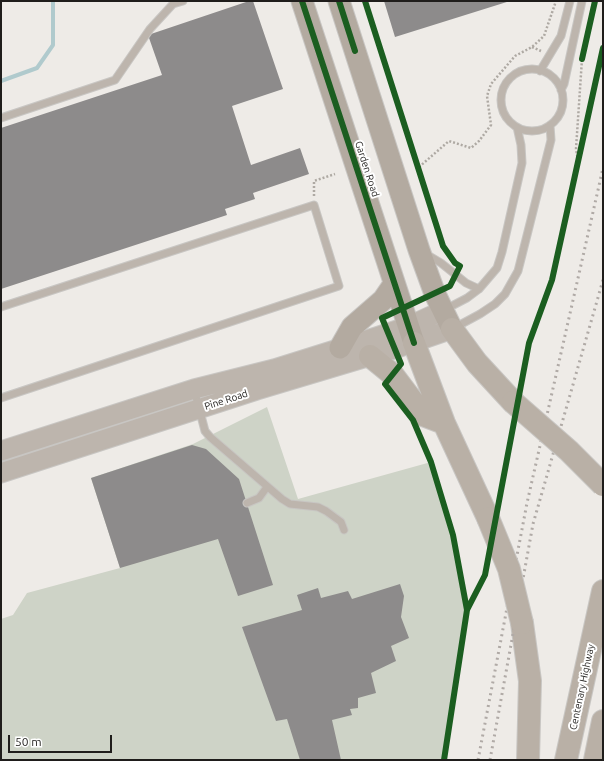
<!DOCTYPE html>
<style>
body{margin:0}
#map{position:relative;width:604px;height:761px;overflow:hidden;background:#eeebe7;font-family:Ubuntu,sans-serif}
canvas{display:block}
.frame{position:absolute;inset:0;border:2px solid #1f1d1b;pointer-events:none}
.scale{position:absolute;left:8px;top:735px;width:104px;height:18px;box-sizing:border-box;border:2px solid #1f1d1b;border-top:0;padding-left:5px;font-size:12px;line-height:14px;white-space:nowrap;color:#1f1d1b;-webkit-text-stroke:3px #fff;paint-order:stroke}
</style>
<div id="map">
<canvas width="604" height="761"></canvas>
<div class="frame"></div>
<div class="scale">50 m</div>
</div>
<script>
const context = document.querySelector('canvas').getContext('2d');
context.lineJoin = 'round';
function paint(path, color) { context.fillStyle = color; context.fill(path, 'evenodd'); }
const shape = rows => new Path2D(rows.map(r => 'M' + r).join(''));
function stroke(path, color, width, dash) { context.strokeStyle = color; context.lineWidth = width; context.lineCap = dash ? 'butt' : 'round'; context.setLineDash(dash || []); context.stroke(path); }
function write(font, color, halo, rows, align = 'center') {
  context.font = font + ' Ubuntu,sans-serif'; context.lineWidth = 4; context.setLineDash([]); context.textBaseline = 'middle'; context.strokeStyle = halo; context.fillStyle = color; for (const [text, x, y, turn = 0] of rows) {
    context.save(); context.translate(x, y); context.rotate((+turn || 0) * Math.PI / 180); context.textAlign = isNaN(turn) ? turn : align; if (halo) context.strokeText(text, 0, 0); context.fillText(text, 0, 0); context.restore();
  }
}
paint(shape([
 [267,407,298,499,431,462,453,535,467,610,444,760,1,760,1,619,13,615,27,593,120,568,91,478,193,444]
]), '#ced3c7');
stroke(shape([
 [1,81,37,68,53,45,53,1]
]), '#b0cacd', 4);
paint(shape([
 [249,1,253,1,283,89,232,106,251,165,300,148,309,174,253,193,255,199,225,209,227,215,1,289,1,128,162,75,148,35],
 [384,1,510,1,395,37],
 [192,445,206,449,239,479,273,585,238,596,218,539,120,568,91,478],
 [400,584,404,596,401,617,409,638,391,646,396,661,371,673,376,693,358,698,358,708,350,709,352,715,332,720,341,760,300,760,287,719,276,721,242,627,302,610,297,595,318,588,321,598,348,591,352,599]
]), '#8d8b8b');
const service = shape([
 '501 100a31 31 0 1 1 62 0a31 31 0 1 1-62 0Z',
 [540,71,561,36,570,1],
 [561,90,564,84,582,1],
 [1,118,115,80,150,29,173,4,183,1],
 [426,254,441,263,466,283,479,289],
 [1,307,314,205,339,286,1,398],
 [444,310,467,298,479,289,497,268,502,252,522,163,521,145,517,127],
 [454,328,480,314,495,304,505,294,518,271,551,140,550,125],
 [194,389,205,431,210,437,282,499,290,504,318,507,326,511,341,522,344,530],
 [247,503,259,498,267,487]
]);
const tertiary = shape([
 [1,451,194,389,274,369,376,337,409,326,442,311],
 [1,473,257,390,394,349,452,329]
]);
const secondary = shape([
 [302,1,414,343],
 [339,1,419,250,435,294,452,329],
 [340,348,352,327,383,300,394,284]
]);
const motorway = shape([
 [452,329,477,363,513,402],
 [414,343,444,423,488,518],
 [370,356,392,374,423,415,444,423],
 [522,623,530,681,528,760],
 [566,760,603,591],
 [595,760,603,721]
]);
stroke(service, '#c8c6c3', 9);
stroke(tertiary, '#c8c6c3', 21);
stroke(secondary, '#c8c6c3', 23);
stroke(motorway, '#c8c6c3', 24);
stroke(shape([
 [532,47,541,51],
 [578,161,576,149,582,59,579,59],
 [419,167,449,141,471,148,479,141,491,125,487,96,491,84,515,56,532,47,544,36,556,1],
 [314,196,314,181,335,174]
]), '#aea9a3', 2.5, [2, 2]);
stroke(service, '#bdb5ad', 7);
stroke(tertiary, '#bdb5ad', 19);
stroke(secondary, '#b3aaa0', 21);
stroke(motorway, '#b9b0a6', 22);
stroke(shape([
 [478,760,527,503,603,168],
 [490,760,533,524,603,280]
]), '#b0aaa6', 3, [2, 4]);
const motorwayBridge = shape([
 [513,402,569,451,603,485],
 [488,518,509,569,522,623]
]);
stroke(motorwayBridge, '#c8c6c3', 24, []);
stroke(motorwayBridge, '#b9b0a6', 22);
stroke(shape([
 [302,1,414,343],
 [339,1,355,51],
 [365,1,443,246,455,263,460,266,450,286,382,318,401,364,385,384,413,420,431,462,453,535,467,610],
 [582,59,595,1],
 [444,760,467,610,485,575,529,343,552,280,603,48]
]), '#1b5e20', 6);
write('10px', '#1f1d1b', '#fff', [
 ["Garden Road",367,169,72],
 ["Pine Road",226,400,-18],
 ["Centenary Highway",582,687,-78]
]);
</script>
